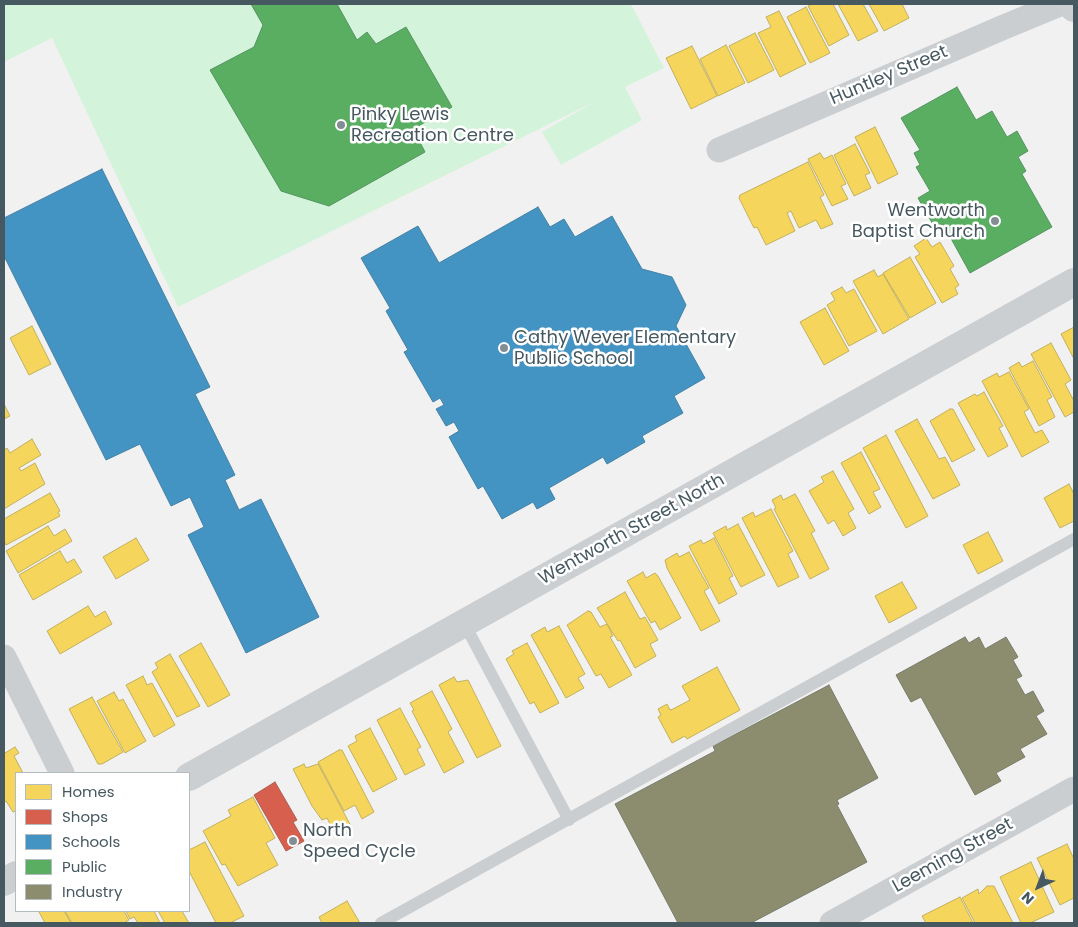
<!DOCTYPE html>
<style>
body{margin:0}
#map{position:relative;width:1078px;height:927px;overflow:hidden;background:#f2f1f1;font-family:Poppins,sans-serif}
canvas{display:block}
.frame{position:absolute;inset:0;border:5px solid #465860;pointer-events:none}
.legend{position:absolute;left:15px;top:772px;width:175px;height:140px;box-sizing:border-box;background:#fff;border:1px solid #b5bcbf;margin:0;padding:6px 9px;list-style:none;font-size:15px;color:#465860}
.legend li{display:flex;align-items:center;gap:10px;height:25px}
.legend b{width:25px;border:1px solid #b5bcbf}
.north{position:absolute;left:1013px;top:862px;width:50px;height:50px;-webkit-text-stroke:4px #fff;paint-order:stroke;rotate:223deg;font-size:14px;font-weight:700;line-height:20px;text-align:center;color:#465860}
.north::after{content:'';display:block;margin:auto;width:18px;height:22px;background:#465860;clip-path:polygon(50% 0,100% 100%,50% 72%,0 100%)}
</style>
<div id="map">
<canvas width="1078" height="927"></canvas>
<div class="frame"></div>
<ul class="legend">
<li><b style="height:14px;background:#f6d55c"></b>Homes</li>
<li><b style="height:14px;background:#d6604d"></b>Shops</li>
<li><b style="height:14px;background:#4393c3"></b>Schools</li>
<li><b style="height:14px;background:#5aae61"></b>Public</li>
<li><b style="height:14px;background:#8c8c6e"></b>Industry</li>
</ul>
<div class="north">N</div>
</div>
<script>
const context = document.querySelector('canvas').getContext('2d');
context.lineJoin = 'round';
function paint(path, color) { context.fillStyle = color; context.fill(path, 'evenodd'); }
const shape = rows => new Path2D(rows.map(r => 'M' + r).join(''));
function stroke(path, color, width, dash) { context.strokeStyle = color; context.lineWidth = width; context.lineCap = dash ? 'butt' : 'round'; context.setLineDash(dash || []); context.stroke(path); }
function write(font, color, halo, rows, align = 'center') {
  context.font = font + ' Poppins,sans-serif'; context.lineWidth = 5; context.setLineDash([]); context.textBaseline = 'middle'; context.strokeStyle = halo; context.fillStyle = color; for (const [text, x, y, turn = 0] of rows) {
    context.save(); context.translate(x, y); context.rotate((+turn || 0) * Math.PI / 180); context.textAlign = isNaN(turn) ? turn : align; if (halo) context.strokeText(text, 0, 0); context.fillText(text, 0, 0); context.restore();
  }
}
paint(shape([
 [4,4,631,4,664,68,625,87,642,120,561,165,542,132,594,102,178,307,52,38,4,62]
]), '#d4f3db');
const homes = shape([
 [812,4,833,4,849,35,829,46,808,6,812,4],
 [838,4,863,4,878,31,858,41,838,4],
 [869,4,902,4,909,18,884,31,869,4],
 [806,7,830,53,810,63,787,17,806,7],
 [779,11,806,64,780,77,758,33,771,27,766,17,779,11],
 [755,33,774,70,748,83,729,46,755,33],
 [726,45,745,83,718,96,700,59,726,45],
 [692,46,717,96,691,109,666,58,692,46],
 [875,127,898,174,878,184,855,137,875,127],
 [855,144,870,173,865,175,871,188,854,196,834,155,855,144],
 [820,153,824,159,832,155,846,184,841,186,848,199,832,206,808,159,820,153],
 [808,162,824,195,820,197,833,224,821,229,816,220,799,228,791,211,787,213,795,231,766,245,757,227,754,228,739,198,740,195,808,162],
 [926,238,932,247,940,242,954,266,950,269,959,285,955,288,958,294,942,303,915,257,920,254,914,246,926,238],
 [910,257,936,303,910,318,883,273,910,257],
 [874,270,878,277,883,274,909,319,883,334,853,281,874,270],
 [842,287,846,293,854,289,877,331,849,346,827,305,835,300,831,293,842,287],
 [825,308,849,351,824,365,800,322,825,308],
 [32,326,51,364,29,375,10,338,32,326],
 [1074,327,1074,359,1061,334,1074,327],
 [1051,343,1071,380,1065,384,1074,401,1074,412,1065,417,1031,354,1051,343],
 [1033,361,1052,397,1047,400,1055,417,1039,426,1009,368,1019,362,1022,367,1033,361],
 [1009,372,1029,409,1024,412,1035,433,1042,430,1049,442,1022,457,982,381,997,373,999,377,1009,372],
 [984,392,1003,426,999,428,1008,446,988,457,958,403,975,394,977,396,984,392],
 [4,404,10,416,4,419,4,404],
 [950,409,953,409,975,450,952,462,930,421,950,409],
 [917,419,939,459,945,457,960,485,933,499,895,431,917,419],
 [886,435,928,516,906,528,863,448,886,435],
 [32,439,41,455,19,468,21,471,35,463,45,484,4,509,4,450,7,448,10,453,32,439],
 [861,452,880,489,873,492,881,507,869,514,841,463,861,452],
 [833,471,854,509,848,513,856,528,843,536,834,520,828,524,809,491,824,482,821,477,833,471],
 [1069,484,1074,494,1074,521,1060,528,1044,498,1069,484],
 [50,493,60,511,58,512,60,516,6,545,4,541,4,519,50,493],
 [795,494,797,497,815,531,811,533,829,569,810,579,774,509,776,508,772,500,781,495,783,500,795,494],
 [771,509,793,551,788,554,799,577,778,587,742,518,753,512,755,517,771,509],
 [738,524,765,575,741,587,713,533,726,526,727,530,738,524],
 [48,526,54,536,65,529,72,541,18,573,6,551,48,526],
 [988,532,1003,561,978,574,963,545,988,532],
 [136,538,149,560,116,579,103,557,136,538],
 [714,538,733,576,729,578,737,594,719,604,689,546,701,540,703,544,714,538],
 [60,551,67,563,74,559,82,572,33,600,19,575,60,551],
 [689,552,709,588,704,591,720,621,701,631,667,568,665,560,677,553,679,557,689,552],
 [643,572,646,578,655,573,658,576,681,618,660,630,655,621,651,623,627,581,643,572],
 [902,582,917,608,889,623,875,596,902,582],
 [625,592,640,619,645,617,658,640,650,644,656,656,635,668,620,640,618,641,597,608,625,592],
 [88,606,95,617,105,611,112,624,60,654,47,631,88,606],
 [588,611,591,612,600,627,607,624,613,636,610,637,632,675,609,688,601,674,596,676,567,625,588,611],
 [559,626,585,674,578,678,584,688,566,698,531,635,545,627,547,632,559,626],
 [201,643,230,695,208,707,179,656,201,643],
 [527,643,559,703,540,713,534,702,530,704,506,659,514,654,512,651,527,643],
 [170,654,200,706,177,717,152,672,158,668,155,663,170,654],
 [717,667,740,710,687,739,685,736,672,743,658,717,661,715,658,709,667,704,670,710,673,709,690,700,682,686,717,667],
 [143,676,147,685,152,683,175,725,154,737,126,685,143,676],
 [454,677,457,682,468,680,501,746,477,758,439,685,454,677],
 [432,691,452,729,448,732,464,762,444,773,412,711,414,710,410,703,432,691],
 [114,692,119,701,123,699,146,741,125,753,97,701,114,692],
 [92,697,123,752,102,764,98,764,69,709,92,697],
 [400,708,421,747,417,749,425,765,405,775,377,720,400,708],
 [370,728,397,779,373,792,348,746,357,741,355,736,370,728],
 [15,747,19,753,14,756,23,773,16,773,16,811,13,812,6,801,4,802,4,751,5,753,15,747],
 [339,750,342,750,374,812,362,819,355,805,344,811,318,762,339,750],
 [304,764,306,768,318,764,353,830,337,838,327,818,322,820,312,806,293,769,304,764],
 [253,797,275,838,266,843,278,865,238,886,225,864,222,865,203,831,231,816,228,810,253,797],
 [205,842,244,916,230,923,216,923,189,871,189,850,205,842],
 [1067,844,1074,859,1074,898,1060,905,1037,858,1067,844],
 [1031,862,1054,912,1030,923,1021,923,1000,877,1031,862],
 [987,886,994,886,1013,923,975,923,962,898,978,889,979,894,987,886],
 [960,897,973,923,926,923,922,916,960,897],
 [347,901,360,923,322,923,319,917,347,901],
 [41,911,64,911,71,923,45,923,39,912,41,911],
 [65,911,124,911,129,920,125,922,126,923,72,923,65,911],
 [126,911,154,911,160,923,138,923,134,917,130,919,126,911],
 [158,911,182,911,189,923,165,923,158,911]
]);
paint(homes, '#f6d55c');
stroke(homes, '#c1b05d', 1);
const shops = shape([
 [275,782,297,820,293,822,304,841,286,851,254,795,275,782]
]);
paint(shops, '#d6604d');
stroke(shops, '#ab5e53', 1);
const schools = shape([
 [102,169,210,387,195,394,235,475,225,480,239,510,261,499,319,617,246,653,188,535,204,527,190,497,171,506,140,444,106,460,4,256,4,218,102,169],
 [538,207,550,227,564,219,575,237,612,216,642,269,672,277,686,305,676,326,705,378,674,396,683,413,642,436,645,442,607,464,603,457,549,488,555,499,537,509,533,502,502,519,483,486,478,489,449,437,459,431,454,422,446,426,436,409,444,405,440,398,433,402,404,352,408,350,386,311,390,308,361,258,418,226,439,263,538,207]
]);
paint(schools, '#4393c3');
stroke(schools, '#4481a5', 1);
const public = shape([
 [251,4,337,4,357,40,367,32,376,44,406,27,452,107,413,129,425,152,329,206,281,191,210,70,254,47,263,25,251,4],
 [957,87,976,120,992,111,1007,137,1017,131,1028,151,1018,157,1026,171,1022,174,1052,227,970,273,943,224,935,228,918,198,930,191,916,167,920,165,914,153,920,150,901,118,957,87]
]);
paint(public, '#5aae61');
stroke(public, '#549461', 1);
const industry = shape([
 [965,637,969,643,979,637,985,649,1006,637,1018,657,1013,660,1022,676,1016,679,1025,695,1033,691,1044,711,1036,716,1047,734,1020,749,1025,757,996,773,1001,781,975,795,921,697,911,702,896,675,965,637],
 [829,685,878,778,837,800,839,804,837,805,867,862,751,923,678,923,615,804,715,751,713,746,829,685]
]);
paint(industry, '#8c8c6e');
stroke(industry, '#777c6a', 1);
stroke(shape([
 [464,623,569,820],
 [381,923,1074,539]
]), '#caced1', 12);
stroke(shape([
 [719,150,1004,27,1060,4],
 [4,657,62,773],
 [832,923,1074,789]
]), '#caced1', 25);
stroke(shape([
 [1072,4,1074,8],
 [189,777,1074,282],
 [4,882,16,875]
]), '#cbcfd2', 28);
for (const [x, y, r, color] of [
 [341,125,5,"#828e93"],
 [995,221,5,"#828e93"],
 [504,348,5,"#828e93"],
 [293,841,5,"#828e93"]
]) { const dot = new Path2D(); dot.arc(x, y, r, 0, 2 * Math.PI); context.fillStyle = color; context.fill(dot); stroke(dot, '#fff', 2); }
write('18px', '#465860', '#fff', [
 ["Huntley Street",889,76,-23],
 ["Wentworth Street North",632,530,-29],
 ["Leeming Street",953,856,-29]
]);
write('18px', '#465860', '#fff', [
 ["Pinky Lewis",351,115],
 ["Recreation Centre",351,136],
 ["Wentworth",985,211,"right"],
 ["Baptist Church",985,232,"right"],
 ["Cathy Wever Elementary",514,338],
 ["Public School",514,359],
 ["North",303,831],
 ["Speed Cycle",303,852]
], 'left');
</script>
